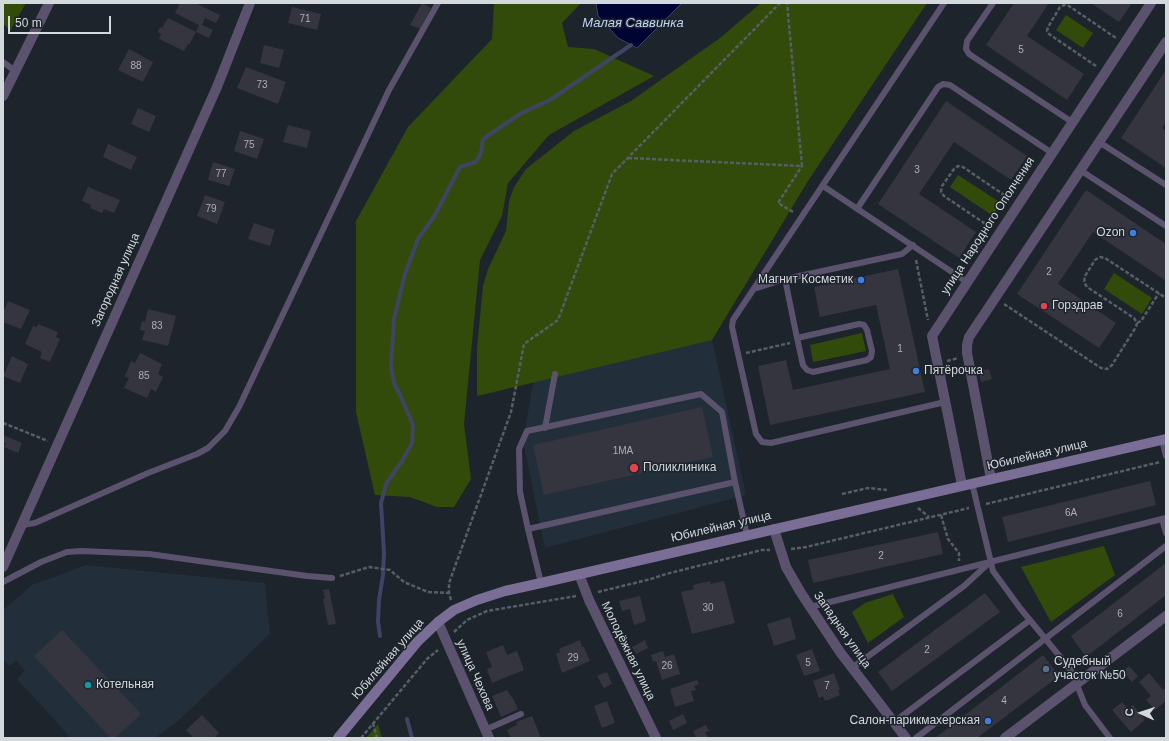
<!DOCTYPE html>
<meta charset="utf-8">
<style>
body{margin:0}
#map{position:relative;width:1169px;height:741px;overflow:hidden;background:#1d242c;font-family:Helvetica,sans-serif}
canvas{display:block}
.frame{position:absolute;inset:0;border:4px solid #d3d8dd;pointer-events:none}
.north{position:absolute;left:1121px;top:693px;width:40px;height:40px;-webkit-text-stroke:3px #1d242c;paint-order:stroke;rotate:273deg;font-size:11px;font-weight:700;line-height:16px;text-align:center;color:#d3d8dd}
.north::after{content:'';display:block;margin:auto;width:14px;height:18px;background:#d3d8dd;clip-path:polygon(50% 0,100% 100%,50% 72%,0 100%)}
.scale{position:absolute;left:8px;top:16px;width:103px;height:18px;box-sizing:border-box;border:2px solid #d3d8dd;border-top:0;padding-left:5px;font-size:12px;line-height:14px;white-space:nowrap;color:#d3d8dd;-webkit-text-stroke:3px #1d242c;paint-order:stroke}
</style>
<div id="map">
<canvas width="1169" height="741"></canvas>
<div class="frame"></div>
<div class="north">С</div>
<div class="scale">50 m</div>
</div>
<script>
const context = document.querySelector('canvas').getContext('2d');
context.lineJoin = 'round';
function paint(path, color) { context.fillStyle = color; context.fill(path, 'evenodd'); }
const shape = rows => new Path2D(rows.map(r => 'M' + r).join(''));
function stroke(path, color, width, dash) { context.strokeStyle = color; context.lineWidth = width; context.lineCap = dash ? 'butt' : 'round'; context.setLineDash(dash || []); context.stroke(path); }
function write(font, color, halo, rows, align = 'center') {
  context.font = font + ' Helvetica,sans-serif'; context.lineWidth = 3; context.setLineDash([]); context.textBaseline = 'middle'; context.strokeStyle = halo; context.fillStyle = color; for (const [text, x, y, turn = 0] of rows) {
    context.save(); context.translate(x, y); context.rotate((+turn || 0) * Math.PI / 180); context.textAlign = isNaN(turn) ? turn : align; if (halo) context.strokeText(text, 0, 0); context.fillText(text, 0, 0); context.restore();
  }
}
paint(shape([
 [712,340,746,495,545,548,523,441,535,372],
 [86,565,265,583,270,634,179,720,155,738,71,738,17,679,25,671,16,660,9,666,3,659,3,610,32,585]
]), '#232e3b');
paint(shape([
 [3,3,26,3,10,31,3,23],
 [494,3,581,3,562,23,568,47,594,49,654,76,549,135,508,183,502,216,480,260,464,424,471,479,454,507,437,507,410,497,375,495,356,412,356,221,408,127,492,39],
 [761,3,927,3,808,181,712,340,477,396,477,348,483,286,488,269,506,231,509,201,514,187,526,169,574,131,631,101,720,38],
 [1066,15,1093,33,1083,48,1056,30],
 [958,175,1001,203,993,216,950,187],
 [1114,273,1152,298,1142,314,1104,289],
 [862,333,866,351,813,362,810,345],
 [1104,546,1115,575,1051,622,1021,567],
 [893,594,904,617,868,643,852,612,865,603],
 [378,724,382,738,366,738]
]), '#334b0a');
const water = shape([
 [598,3,682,3,637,48,618,38,598,16,596,4,598,3]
]);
paint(water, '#000432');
stroke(water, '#3f4465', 1);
stroke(shape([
 [380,636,378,622,379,600,383,575,384,553,381,503,386,484,402,461,412,443,413,425,402,399,394,383,391,367,394,319,405,274,418,239,435,215,460,167,476,162,481,153,483,139,520,114,550,100,631,45],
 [407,719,412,738]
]), '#3f4465', 4);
paint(shape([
 [180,3,195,3,220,15,216,23,205,18,202,25,213,30,209,38,196,32,199,25,175,13],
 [422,3,431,8,420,29,410,25],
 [1014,3,1049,3,1027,36,1084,74,1067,100,986,45],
 [1091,3,1132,3,1119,22],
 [292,7,321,14,317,30,288,23],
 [168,18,196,32,189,45,188,44,184,51,159,39,161,34,158,32,160,27,162,28],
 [264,45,284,50,279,68,260,63],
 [129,49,153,62,143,82,118,70],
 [246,67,286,82,278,104,237,88],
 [1166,70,1166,122,1162,128,1166,131,1166,168,1121,138],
 [946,101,1027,156,1011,180,954,142,919,194,976,232,959,258,878,204],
 [138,108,156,116,149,132,131,124],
 [288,125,311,131,307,148,283,142],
 [240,131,264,139,257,159,234,151],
 [108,144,137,157,131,170,103,157],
 [213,162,235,169,229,186,208,180],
 [88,187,120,200,114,213,104,209,102,213,90,208,91,205,82,201],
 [1086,190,1166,244,1166,281,1093,232,1058,284,1116,323,1099,348,1017,294],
 [205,195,225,202,217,224,197,216],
 [254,223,275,230,270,246,248,239],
 [898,269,925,392,770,425,758,366,786,360,793,390,890,369,876,305,820,317,814,287],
 [8,301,30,310,21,329,3,322,3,313],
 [148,309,176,316,168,346,142,340,145,331,140,330,142,321,145,322],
 [38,324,58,332,56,337,60,339,50,362,40,358,42,352,25,344,33,326,37,327],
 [140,353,162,364,158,374,163,377,156,392,151,389,147,398,124,388,129,378,125,376,131,361,135,363],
 [12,356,28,364,20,383,3,376],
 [989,369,992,379,981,382,979,372],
 [702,407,713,457,544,495,533,445],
 [3,435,22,443,18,453,4,447,6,443,3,442],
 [1150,481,1156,505,1008,542,1002,517],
 [938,532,943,554,813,583,808,560],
 [1166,563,1166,595,1086,657,1071,636],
 [710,581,711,584,724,581,735,623,692,634,681,592,694,589,693,585],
 [329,589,336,624,328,625,323,599,325,598,323,590],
 [985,593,1000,612,892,691,878,672],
 [640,596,646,621,634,625,630,609,622,611,619,601],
 [790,617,796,639,774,646,767,624],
 [62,630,141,714,115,738,111,738,34,656],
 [580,640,582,647,584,647,590,661,562,673,556,654,560,652,559,649],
 [645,640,648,648,636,654,632,647],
 [503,645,507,655,517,651,524,670,492,683,487,669,492,667,486,652],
 [812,649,820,671,804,676,796,655],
 [663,651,665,657,674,654,680,674,662,680,656,661,653,662,651,655],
 [1043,655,1059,676,977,738,935,738],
 [1129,666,1138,676,1132,682,1123,671],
 [607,672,612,684,604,688,597,676],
 [834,673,840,690,838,690,840,695,825,701,823,696,819,698,813,681],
 [1149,673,1163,690,1166,688,1166,701,1155,710,1146,700,1151,696,1139,682],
 [697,680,699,684,694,686,696,690,691,691,694,701,675,707,670,689],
 [507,690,511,697,512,696,518,709,501,717,492,696],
 [607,701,615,723,602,728,594,706],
 [1122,702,1128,709,1133,705,1145,720,1131,732,1112,710],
 [683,714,687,723,673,730,669,721],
 [202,715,219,733,214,738,194,738,186,730],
 [532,716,541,738,511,738,507,730,517,725,516,722],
 [706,725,709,731,705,732,708,738,696,738,693,731]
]), '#35353f');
stroke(shape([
 [1096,66,1049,34,1047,31,1048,27,1060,7,1064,5,1069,6,1116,38],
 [628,158,802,166,787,3],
 [793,212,778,203,802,166],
 [990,227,944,196,941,192,942,186,954,169,958,166,963,167,1010,199],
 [916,260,928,320],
 [1004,304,1101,368,1107,369,1112,365,1136,327,1137,323,1134,318,1087,287,1084,282,1085,276,1095,260,1100,257,1105,258,1166,298],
 [1137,323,1141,321,1159,293],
 [746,353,790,343],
 [947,361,958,358],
 [3,423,48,441],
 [842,494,868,488,887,490],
 [986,504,1160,462],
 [918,508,929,517],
 [941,515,948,539,959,553,959,561],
 [791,549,806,547,969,508],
 [340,576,369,567,390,570,404,582,428,592,449,593],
 [598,592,651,579,666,574,762,550,770,550],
 [451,600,449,593,449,583,511,412,524,344,558,320,612,174,780,3],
 [454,632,467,620,487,611,576,596],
 [373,723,377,738],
 [361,738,427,659,438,650]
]), '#585e65', 2.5, [4, 2]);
stroke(shape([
 [944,3,733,320,732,327,756,434,762,442,771,443,945,402],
 [993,3,967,41,966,49,969,54,1072,122],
 [3,62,15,71],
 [1099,142,1166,185],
 [1080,170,1166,226],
 [823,186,967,282],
 [857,209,938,87,943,84,950,85,1052,153],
 [785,279,797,338,803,365,807,370,813,372,867,360,871,357,872,351,867,330,864,325,859,324,797,338],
 [754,289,785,279,902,254,913,245],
 [545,428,555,374],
 [1162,440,1166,456],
 [735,482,747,535],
 [972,483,993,571,1020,608,1071,670,1085,705,1110,738],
 [1162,519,1166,533],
 [22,525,35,523,148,473,197,454,208,448,225,431,239,407,389,90,438,3],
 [528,529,735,482,722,412,701,394,527,431,519,449,520,492,528,529,541,583],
 [3,582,41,562,67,552,82,551,149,554,307,576,332,578],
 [810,607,1166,518],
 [852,668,964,586,990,562],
 [894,722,1030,620],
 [485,730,521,714],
 [916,738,1166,546]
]), '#5b536d', 6);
stroke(shape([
 [3,96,49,3],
 [991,479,967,353,967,345,969,337,1166,42],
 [962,485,932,336,1151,3],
 [774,529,786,567,801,593,840,652,906,738],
 [3,567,217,87,250,3],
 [579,574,589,600,656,738],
 [438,622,489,738],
 [1005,738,1166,616]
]), '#5b536d', 10);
stroke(shape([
 [338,738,418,641,438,622,454,610,477,600,505,591,541,583,1166,439]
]), '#7a6e96', 10);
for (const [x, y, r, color] of [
 [1133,233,4,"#3f7fe0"],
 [861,280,4,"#3f7fe0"],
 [1044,306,4,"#e0444e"],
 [916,371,4,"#3f7fe0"],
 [634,468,5,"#e0444e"],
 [1046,669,4,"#5c6f8a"],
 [88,685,4,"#0f9aa8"],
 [988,721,4,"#3f7fe0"]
]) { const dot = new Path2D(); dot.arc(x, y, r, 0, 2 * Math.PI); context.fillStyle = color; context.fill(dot); stroke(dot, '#1d242c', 1.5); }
write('10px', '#acafb6', null, [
 ["71",305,19],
 ["5",1021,50],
 ["88",136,66],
 ["73",262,85],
 ["75",249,145],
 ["3",917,170],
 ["77",221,174],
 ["79",211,209],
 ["2",1049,272],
 ["83",157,326],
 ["1",900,349],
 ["85",144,376],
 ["1МА",623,451],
 ["6А",1071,513],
 ["2",881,556],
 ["30",708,608],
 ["6",1120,614],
 ["2",927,650],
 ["29",573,658],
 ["5",808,663],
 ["26",667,666],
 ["7",827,686],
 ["4",1004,701]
]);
write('12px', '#d3d8dd', '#1d242c', [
 ["улица Народного Ополчения",988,226,-57],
 ["Загородная улица",116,280,-66],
 ["Юбилейная улица",1037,455,-13],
 ["Юбилейная улица",721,527,-13],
 ["Западная улица",842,630,55],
 ["Молодёжная улица",628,651,64],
 ["Юбилейная улица",388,659,-49],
 ["улица Чехова",475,675,66]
]);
write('12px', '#d3d8dd', '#1d242c', [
 ["Ozon",1125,233,"right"],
 ["Магнит Косметик",853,280,"right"],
 ["Горздрав",1052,306],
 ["Пятёрочка",924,371],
 ["Поликлиника",643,468],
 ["Судебный",1054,662],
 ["участок №50",1054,676],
 ["Котельная",96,685],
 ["Салон-парикмахерская",980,721,"right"]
], 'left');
write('italic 13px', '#c1d3f4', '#1d242c', [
 ["Малая Саввинка",633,23]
]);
</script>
